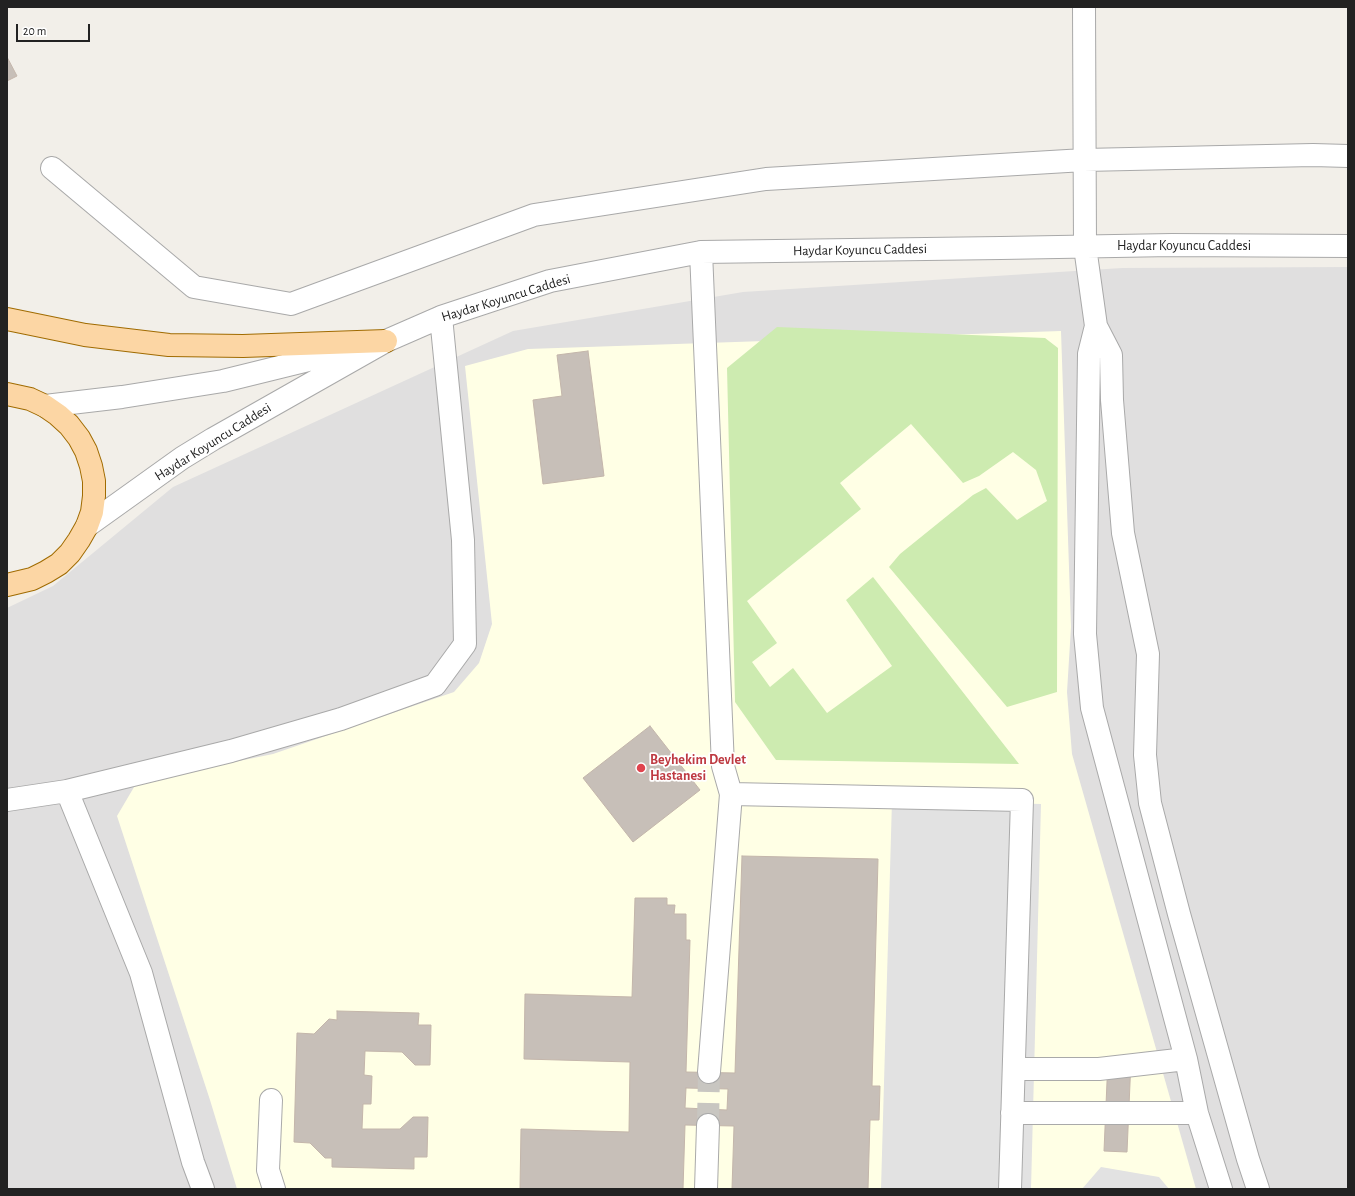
<!DOCTYPE html>
<style>
body{margin:0}
#map{position:relative;width:1355px;height:1196px;overflow:hidden;background:#f2efe9;font-family:"Alegreya Sans",sans-serif}
canvas{display:block}
.frame{position:absolute;inset:0;border:8px solid #222;pointer-events:none}
.scale{position:absolute;left:16px;top:24px;width:74px;height:18px;box-sizing:border-box;border:2px solid #222;border-top:0;padding-left:5px;font-size:12px;line-height:14px;white-space:nowrap;color:#222;-webkit-text-stroke:3px #fff;paint-order:stroke}
</style>
<div id="map">
<canvas width="1355" height="1196"></canvas>
<div class="frame"></div>
<div class="scale">20 m</div>
</div>
<script>
const context = document.querySelector('canvas').getContext('2d');
context.lineJoin = 'round';
function paint(path, color) { context.fillStyle = color; context.fill(path, 'evenodd'); }
const shape = rows => new Path2D(rows.map(r => 'M' + r).join(''));
function stroke(path, color, width, dash) { context.strokeStyle = color; context.lineWidth = width; context.lineCap = dash ? 'butt' : 'round'; context.setLineDash(dash || []); context.stroke(path); }
function write(font, color, halo, rows, align = 'center') {
  context.font = font + ' "Alegreya Sans",sans-serif'; context.lineWidth = 3.5; context.setLineDash([]); context.textBaseline = 'middle'; context.strokeStyle = halo; context.fillStyle = color; for (const [text, x, y, turn = 0] of rows) {
    context.save(); context.translate(x, y); context.rotate((+turn || 0) * Math.PI / 180); context.textAlign = isNaN(turn) ? turn : align; if (halo) context.strokeText(text, 0, 0); context.fillText(text, 0, 0); context.restore();
  }
}
paint(shape([
 [1348,267,1348,1189,7,1189,7,608,53,586,173,487,513,331,743,292,1122,268]
]), '#e0dfdf');
paint(shape([
 [1061,331,1071,627,1067,692,1072,754,1196,1189,237,1189,210,1100,117,816,137,782,273,754,454,692,479,663,492,624,465,366,528,349]
]), '#ffffe5');
paint(shape([
 [777,327,1045,338,1058,348,1057,692,1007,707,889,567,900,554,973,495,986,488,1017,520,1047,501,1036,470,1013,452,979,476,963,483,911,424,840,483,861,509,747,601,777,643,752,662,770,687,793,668,827,713,892,666,846,600,873,577,1019,764,776,760,735,702,727,368]
]), '#cdebb0');
paint(shape([
 [892,800,1041,804,1031,1189,881,1189],
 [1101,1167,1159,1177,1169,1189,1082,1189]
]), '#e2e2e2');
const building = shape([
 [7,57,17,76,7,81,7,57],
 [588,351,604,476,543,484,533,400,562,396,557,355,588,351],
 [650,726,700,790,633,842,583,778,650,726],
 [742,856,878,859,872,1086,880,1086,879,1120,870,1120,868,1189,732,1189,734,1126,685,1125,683,1189,520,1189,521,1129,629,1132,630,1062,524,1059,525,994,632,997,635,898,667,898,667,905,675,905,674,914,686,914,686,940,690,940,686,1072,735,1073,742,856],
 [686,1088,728,1089,727,1110,685,1108,686,1088],
 [337,1011,419,1013,418,1025,431,1025,430,1065,415,1065,402,1052,365,1051,364,1075,372,1076,371,1104,363,1104,362,1129,400,1129,413,1117,428,1117,427,1157,414,1157,414,1169,332,1167,332,1158,325,1158,310,1143,294,1142,297,1033,314,1034,329,1019,337,1020,337,1011],
 [1108,1059,1131,1060,1127,1152,1104,1151,1108,1059]
]);
paint(building, '#c7bfb8');
stroke(building, '#c4b6ab', 1);
stroke(shape([
 [708,1125,709,1072]
]), '#c8c6c1', 22, [22, 11]);
const minor = shape([
 [1084,7,1085,247,1096,326,1111,355,1112,400,1123,533,1148,654,1145,755,1150,803,1179,914,1248,1159,1258,1189],
 [52,168,194,287,291,304,534,215,766,179,1084,160,1313,155,1348,156],
 [701,252,723,766,731,794,1022,800,1010,1189],
 [1096,326,1089,354,1085,634,1092,708,1186,1059,1197,1113,1221,1189],
 [45,406,122,397,223,381,357,348],
 [87,526,182,458,213,439,386,341,441,317,550,281,701,252,1001,248,1172,245,1348,246],
 [67,791,141,973,193,1162,203,1189],
 [7,800,67,791,231,751,341,719,435,685,465,644,463,540,441,317],
 [1014,1069,1099,1069,1186,1059],
 [709,1072,731,794],
 [271,1100,268,1170,274,1189],
 [1012,1113,1197,1113],
 [706,1189,708,1125]
]);
const major = shape([
 [7,319,85,335,169,345,243,346,386,341],
 [7,394,30,399,45,406,58,415,69,425,79,438,86,451,91,466,94,481,94,496,92,512,87,526,79,540,70,553,59,564,46,572,32,579,7,585]
]);
stroke(minor, '#a9a9a9', 24);
stroke(major, '#a06b00', 24);
stroke(minor, '#fff', 22);
stroke(major, '#fcd6a4', 22);
for (const [x, y, r, color] of [
 [641,768,5,"#e0444e"]
]) { const dot = new Path2D(); dot.arc(x, y, r, 0, 2 * Math.PI); context.fillStyle = color; context.fill(dot); stroke(dot, '#fff', 1.5); }
write('14px', '#222', '#fff', [
 ["Haydar Koyuncu Caddesi",1184,246],
 ["Haydar Koyuncu Caddesi",860,250,-1],
 ["Haydar Koyuncu Caddesi",506,298,-17],
 ["Haydar Koyuncu Caddesi",213,442,-32]
]);
write('bold 14px', '#be3a42', '#fff', [
 ["Beyhekim Devlet",650,760],
 ["Hastanesi",650,776]
], 'left');
</script>
